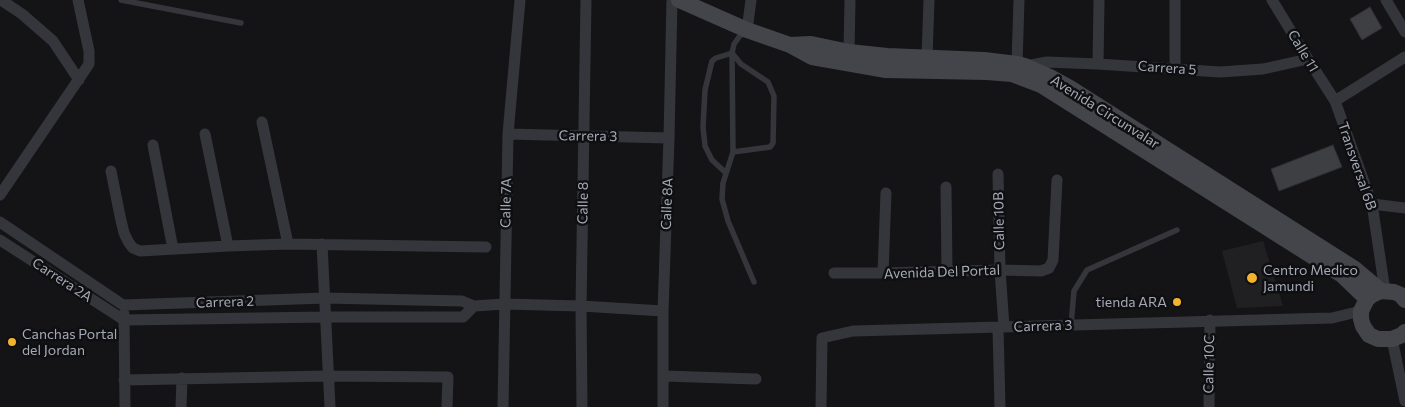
<!DOCTYPE html>
<style>
body{margin:0}
canvas{display:block;background:#141416}
</style>
<canvas width="1405" height="407"></canvas>
<script>
const context = document.querySelector('canvas').getContext('2d');
context.lineJoin = 'round';
function paint(path, color) { context.fillStyle = color; context.fill(path, 'evenodd'); }
const shape = rows => new Path2D(rows.map(r => 'M' + r).join(''));
function stroke(path, color, width, dash) { context.strokeStyle = color; context.lineWidth = width; context.lineCap = dash ? 'butt' : 'round'; context.setLineDash(dash || []); context.stroke(path); }
function write(font, color, halo, rows, align = 'center') {
  context.font = font + ' Commissioner,sans-serif'; context.lineWidth = 5; context.setLineDash([]); context.textBaseline = 'middle'; context.strokeStyle = halo; context.fillStyle = color; for (const [text, x, y, turn = 0] of rows) {
    context.save(); context.translate(x, y); context.rotate((+turn || 0) * Math.PI / 180); context.textAlign = isNaN(turn) ? turn : align; if (halo) context.strokeText(text, 0, 0); context.fillText(text, 0, 0); context.restore();
  }
}
paint(shape([
 [1263,241,1283,306,1237,308,1222,251]
]), '#202023');
const building = shape([
 [1370,7,1382,28,1362,40,1350,19,1370,7],
 [1333,145,1342,167,1279,191,1271,169,1333,145]
]);
paint(building, '#3e3f43');
stroke(building, '#2e2e32', 1);
stroke(shape([
 [121,0,241,23],
 [745,32,739,37,734,44,732,53,733,152,723,183,722,199,728,221,754,282],
 [726,173,712,160,705,146,703,127,705,90,712,61,716,58,732,53,741,64,768,82,774,96,773,143,770,147,733,152],
 [1071,325,1074,291,1087,270,1177,230]
]), '#35363b', 5.5);
stroke(shape([
 [1,0,22,14,53,41,79,80],
 [1272,0,1308,59,1335,101,1372,204,1385,291],
 [1386,0,1405,32],
 [747,30,751,0],
 [849,52,850,0],
 [927,58,929,0],
 [1017,64,1019,0],
 [1098,64,1099,0],
 [1026,66,1047,62,1098,64,1220,72,1263,69,1308,59],
 [1175,68,1175,0],
 [1335,101,1405,57],
 [262,122,288,244],
 [205,134,228,246],
 [508,134,669,138],
 [153,145,173,249],
 [111,171,120,216,124,233,129,243,133,248,140,251,228,246,288,244,486,247],
 [998,174,1000,270,1004,327],
 [946,187,947,271],
 [0,195,89,64,89,51,78,0],
 [1372,204,1405,208],
 [0,222,123,305,325,298,462,301,474,306,504,304,581,306,663,311],
 [0,240,124,320,325,317,463,317,474,306],
 [322,244,330,407],
 [834,273,883,273,1000,270,1041,271,1049,268,1053,260,1057,180],
 [883,273,886,193],
 [124,314,125,407],
 [998,328,1000,407],
 [1392,339,1405,401],
 [664,376,756,379],
 [124,380,328,376,448,377,447,407],
 [181,407,182,378],
 [503,407,508,134,520,0],
 [582,407,581,306,586,0],
 [663,407,663,311,669,138,672,0],
 [821,407,822,338,853,331,1332,318,1361,311],
 [1209,407,1210,320]
]), '#35363b', 11);
stroke(shape([
 [679,0,747,30,790,45,812,57,886,70,987,72,1012,74,1041,85,1342,275,1367,299],
 [790,45,811,44,849,52,887,56,984,60,1017,64,1025,66,1050,77,1070,88,1355,269,1381,291],
 [1405,300,1401,295,1394,292,1381,291,1372,295,1367,299,1361,311,1361,319,1363,326,1369,335,1378,339,1392,339,1402,335,1405,332]
]), '#43454b', 16);
for (const [x, y, r, color] of [
 [1252,278,6,"#f3b32f"],
 [1177,302,5,"#f3b32f"],
 [12,342,5,"#f3b32f"]
]) { const dot = new Path2D(); dot.arc(x, y, r, 0, 2 * Math.PI); context.fillStyle = color; context.fill(dot); stroke(dot, '#0f0f11', 2); }
write('14px', '#a5aab6', '#0f0f11', [
 ["Calle 11",1303,51,59],
 ["Carrera 5",1167,68,4],
 ["Avenida Circunvalar",1105,112,32],
 ["Carrera 3",588,136,1],
 ["Transversal 6B",1357,166,71],
 ["Calle 7A",506,203,-89],
 ["Calle 8",583,203,-89],
 ["Calle 8A",667,204,-88],
 ["Calle 10B",999,221,-91],
 ["Avenida Del Portal",942,272,-2],
 ["Carrera 2A",62,280,33],
 ["Carrera 2",225,302,-2],
 ["Carrera 3",1043,326,-2],
 ["Calle 10C",1209,364,-89]
]);
write('14px', '#a5aab6', '#0f0f11', [
 ["Centro Medico",1263,270],
 ["Jamundi",1263,286],
 ["tienda ARA",1167,302,"right"],
 ["Canchas Portal",22,334],
 ["del Jordan",22,350]
], 'left');
</script>
